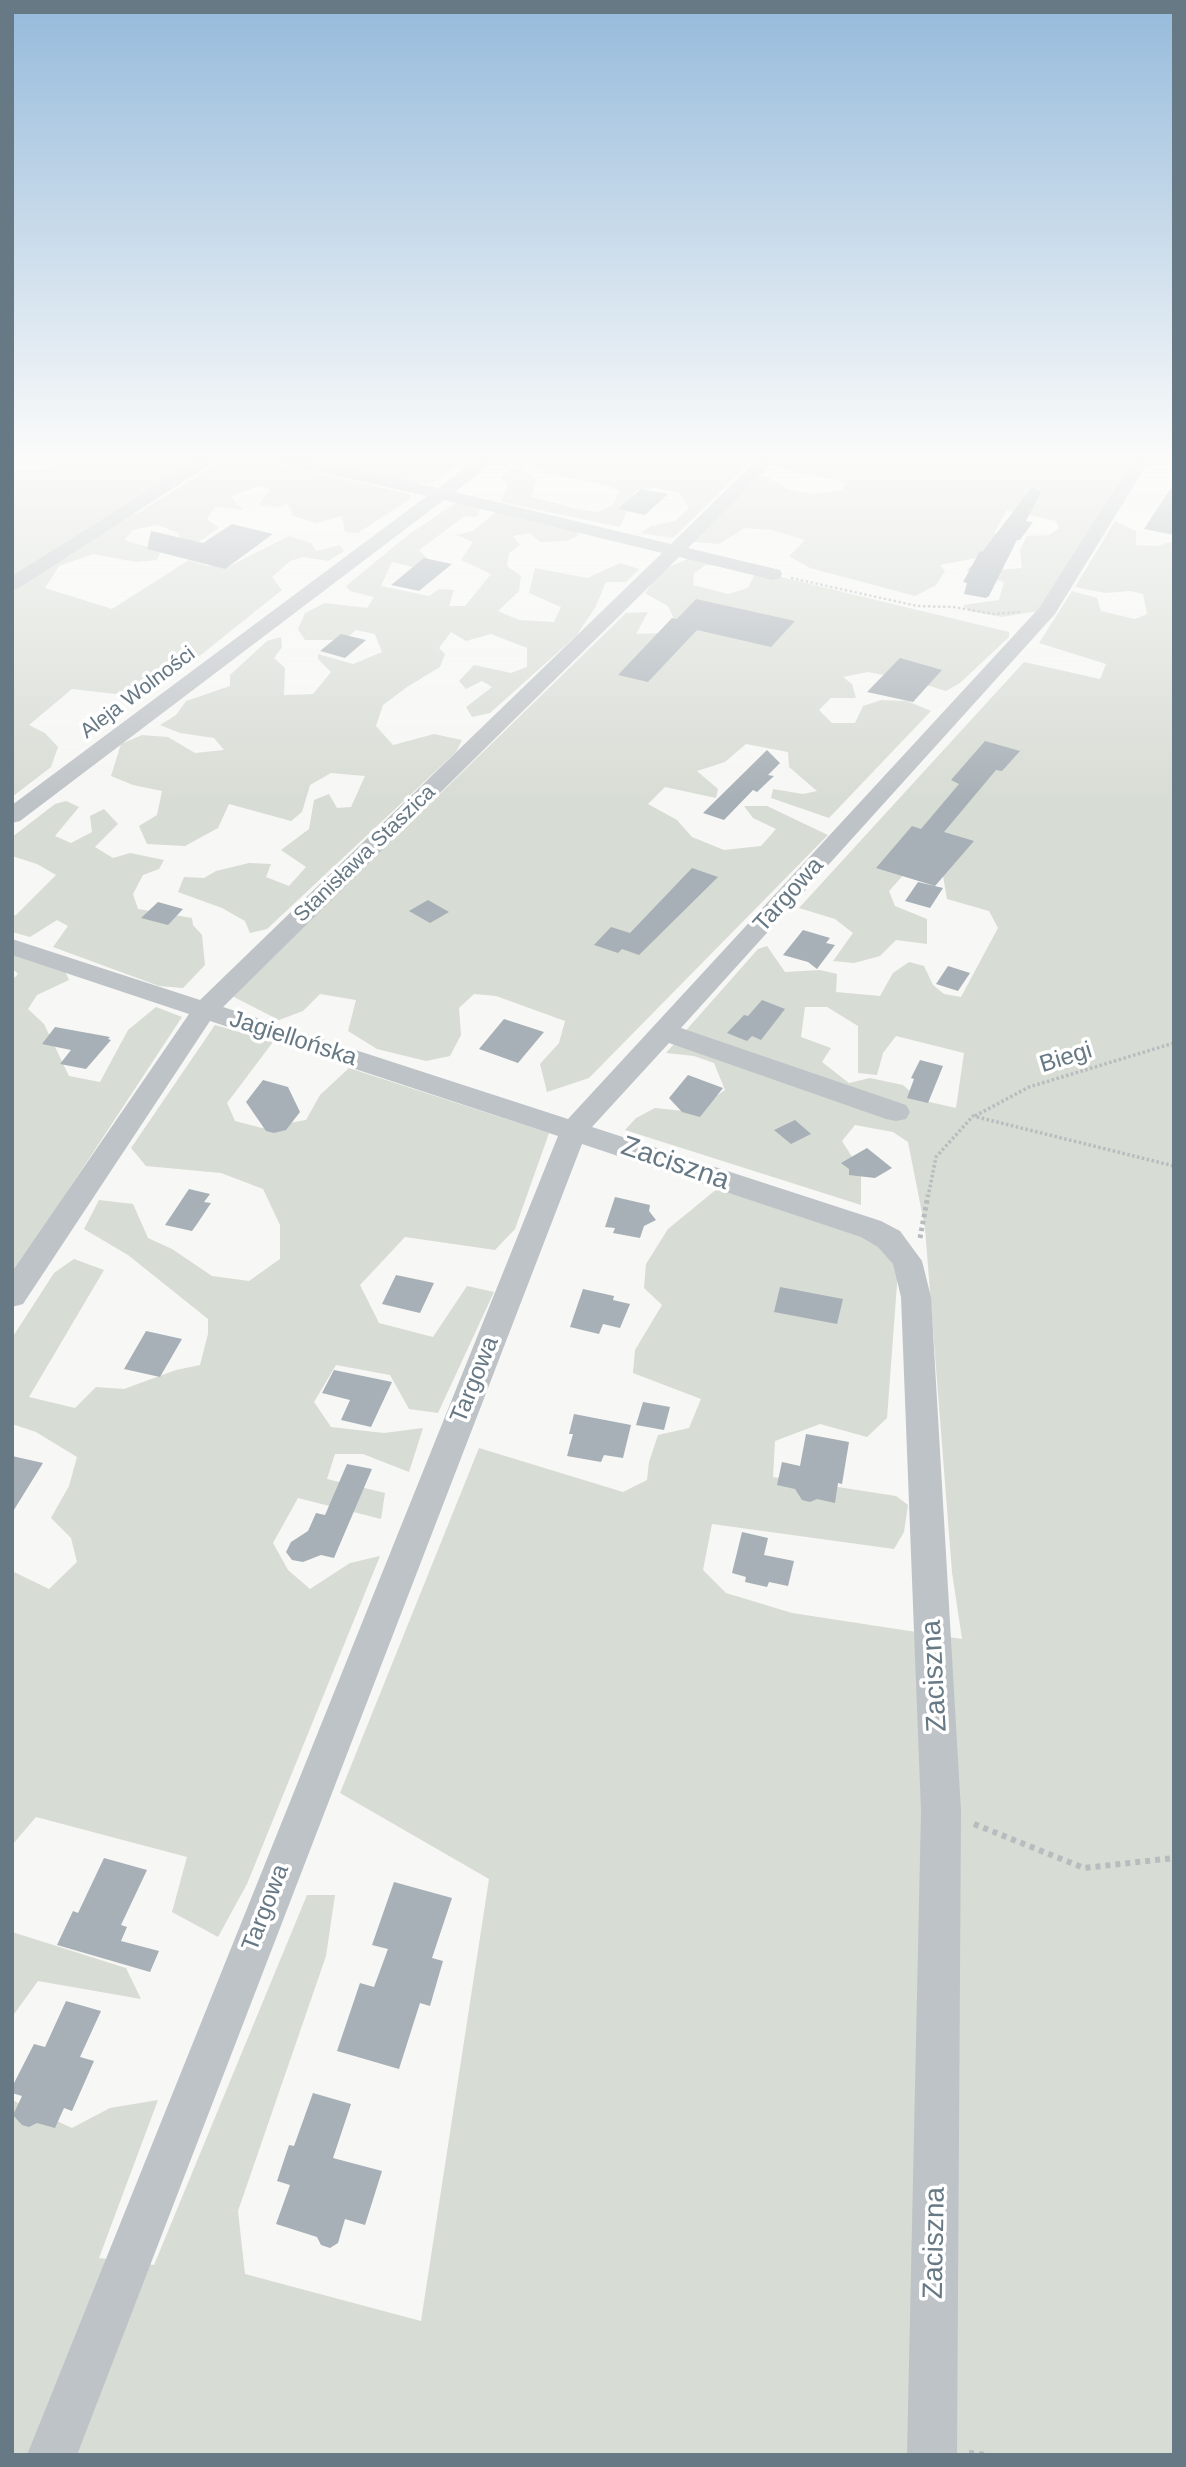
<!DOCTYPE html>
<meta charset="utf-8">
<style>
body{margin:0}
#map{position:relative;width:1186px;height:2467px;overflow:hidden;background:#f7f7f5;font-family:Arial,sans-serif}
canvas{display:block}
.frame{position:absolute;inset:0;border:14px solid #677985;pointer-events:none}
</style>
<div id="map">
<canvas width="1186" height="2467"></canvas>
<div class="frame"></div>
</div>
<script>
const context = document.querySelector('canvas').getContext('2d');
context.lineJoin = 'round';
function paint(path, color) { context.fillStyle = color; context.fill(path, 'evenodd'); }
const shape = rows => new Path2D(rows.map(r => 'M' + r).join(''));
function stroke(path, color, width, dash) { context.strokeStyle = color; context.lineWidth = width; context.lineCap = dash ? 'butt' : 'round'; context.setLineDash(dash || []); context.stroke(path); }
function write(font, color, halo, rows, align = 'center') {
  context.font = font + ' Arial,sans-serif'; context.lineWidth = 7; context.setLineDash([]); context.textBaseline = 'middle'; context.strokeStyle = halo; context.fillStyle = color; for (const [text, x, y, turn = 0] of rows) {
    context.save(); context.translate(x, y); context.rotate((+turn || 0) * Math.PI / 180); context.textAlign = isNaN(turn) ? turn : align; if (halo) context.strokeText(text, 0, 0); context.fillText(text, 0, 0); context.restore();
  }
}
paint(shape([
 [12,456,204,456,120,511,136,514,230,456,241,456,410,494,410,499,358,533,345,532,342,516,317,523,293,516,288,504,276,507,258,505,270,490,258,486,231,497,243,510,215,507,207,519,219,528,197,543,180,542,179,533,157,525,133,530,124,540,161,551,157,560,136,562,93,554,59,566,45,588,112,609,189,560,207,566,230,566,289,536,311,543,316,551,340,545,344,551,328,561,303,557,290,561,272,577,282,590,162,686,142,697,72,689,29,725,45,733,58,747,51,767,12,797,12,470,40,470,61,462,53,457,38,461,22,457,12,459],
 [294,456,470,456,434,482,419,484],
 [521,456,757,456,673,538,641,533,651,526,675,521,689,508,679,493,655,488,636,490,620,527,501,502,508,484,500,477,512,469,522,469,537,479,531,497,578,509,597,512,613,505,619,490,605,485,552,474,531,465,512,464],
 [784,456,1134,456,1039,611,1002,617,969,611,963,605,999,600,1004,582,966,570,973,565,998,570,1022,568,1020,550,1027,536,1049,535,1059,528,1056,521,1007,510,994,533,1015,540,988,547,976,558,940,565,945,571,936,585,915,596,810,568,789,556,805,540,772,530,745,528,719,544,693,542,755,478,767,477,788,489,813,494,842,490,846,482,778,467],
 [457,502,480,509,477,517,465,516,419,550,427,558,421,569,392,562,381,586,429,596,439,589,454,590,449,606,465,606,491,574,461,560,473,542,456,535,473,531,496,512,574,528,579,535,567,541,540,542,530,533,513,536,520,545,509,553,507,566,521,576,519,591,498,611,519,620,554,622,561,607,529,593,535,568,587,578,620,563,639,569,626,582,606,582,595,608,576,636,490,713,472,717,466,707,492,687,482,681,466,689,459,681,474,665,511,673,527,667,527,648,491,634,466,641,451,632,439,648,445,654,440,667,407,687,383,705,376,726,393,745,434,734,462,740,456,752,267,929,250,933,245,921,222,908,178,892,184,877,204,878,216,871,249,863,271,864,266,877,289,886,306,867,281,850,309,829,314,800,329,794,337,808,351,807,365,776,331,773,310,785,302,812,291,821,229,804,218,828,185,846,147,844,139,826,157,815,162,791,133,785,111,776,121,744,142,735,168,737,195,753,224,750,214,738,180,733,160,725,176,715,186,701,230,686,230,675,267,641,281,637,282,647,274,658,285,668,284,695,313,694,331,672,318,659,318,654,353,664,382,652,375,634,356,630,344,640,305,640,298,629,305,613,325,603,367,608,374,597,350,591,346,586,408,535],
 [1115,521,1136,531,1136,545,1157,546,1174,541,1174,2455,12,2455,12,2100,72,2128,110,2108,158,2100,99,2258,154,2265,307,1895,335,1895,326,1956,238,2211,245,2274,421,2321,489,1879,340,1793,479,1448,623,1492,647,1480,649,1462,658,1435,689,1428,701,1399,633,1373,635,1350,662,1305,644,1288,646,1264,668,1229,718,1188,890,1244,898,1271,887,1418,867,1437,820,1424,775,1441,773,1477,896,1496,908,1505,904,1532,894,1549,712,1524,703,1570,726,1593,792,1613,962,1639,952,1572,925,1228,908,1142,893,1132,855,1125,842,1141,861,1171,861,1205,625,1130,636,1118,655,1108,694,1112,725,1090,714,1063,694,1056,666,1053,758,949,767,946,785,972,820,970,837,974,836,992,880,996,893,973,909,962,924,966,933,985,944,994,961,997,998,928,989,911,947,899,943,876,907,871,889,891,895,906,927,919,927,944,896,940,880,956,854,963,833,961,853,933,835,919,799,908,1024,662,1100,679,1106,664,1039,643,1072,591,1097,598,1101,611,1135,619,1147,614,1143,594,1130,591,1105,593,1075,587],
 [805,1007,827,1007,858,1026,858,1073,877,1075,883,1053,896,1036,964,1053,956,1108,920,1100,903,1085,870,1078,849,1083,822,1062,831,1048,801,1037],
 [693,557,729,566,706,565,694,573,693,585,728,594,748,588,756,571,1009,632,1009,637,960,683,946,691,906,679,868,672,843,677,852,684,856,698,831,698,819,710,832,723,855,723,863,706,881,700,907,701,931,711,829,818,771,798,773,789,803,794,817,791,789,767,788,752,746,744,725,762,697,771,718,789,716,798,665,787,648,804,677,820,692,837,724,850,761,846,776,829,753,818,744,806,767,806,828,835,589,1078,547,1092,540,1064,559,1043,565,1021,496,996,474,994,459,1008,461,1035,450,1056,426,1061,377,1049,348,1031,356,1000,320,994,303,1011,279,1020,232,996,626,613,648,612,636,634,660,633,676,623,668,606,645,593,663,569],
 [66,801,79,807,55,836,71,843,92,832,90,816,104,809,118,824,95,847,113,858,130,853,164,860,159,869,143,875,133,894,138,909,192,918,193,925,202,935,205,965,183,988,159,986,53,947,68,926,57,920,30,937,12,932,12,915,16,915,56,875,37,864,12,856,12,837,55,804],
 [12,954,65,971,69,980,37,995,28,1009,44,1024,69,1076,100,1082,128,1030,156,1007,182,1017,12,1276,12,980,18,974,12,968],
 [215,1025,273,1042,227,1103,235,1121,262,1128,306,1120,320,1095,349,1068,549,1133,515,1229,495,1250,405,1237,360,1285,379,1323,433,1337,467,1286,494,1292,438,1413,409,1409,390,1375,336,1365,314,1402,331,1427,384,1433,423,1428,409,1472,363,1454,335,1454,327,1479,385,1493,381,1519,298,1498,273,1543,288,1570,310,1589,350,1563,380,1556,247,1884,218,1937,172,1912,187,1857,36,1817,12,1845,12,1571,49,1589,77,1562,71,1538,51,1518,69,1486,77,1457,36,1432,12,1424,12,1338,54,1273,74,1259,104,1270,29,1397,75,1408,96,1387,124,1389,176,1370,200,1365,208,1334,208,1319,128,1255,84,1229,99,1200,133,1204,148,1238,172,1249,212,1276,249,1281,280,1259,280,1225,263,1189,221,1173,146,1166,131,1148],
 [12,1932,126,1968,141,1999,38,1981,12,2017]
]), '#d7dcd4');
paint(shape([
 [1174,483,1174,535,1144,529],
 [1032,487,1041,492,1026,521,1033,522,1020,540,1017,540,989,596,986,598,964,594,967,583,963,582,980,551,982,552],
 [641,489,668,494,645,515,618,509],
 [232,524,273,534,225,569,147,549,151,531,203,543],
 [424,558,452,564,419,591,391,585],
 [696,599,795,621,771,647,697,630,648,682,618,675,672,618,677,619],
 [341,634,366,640,345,658,320,651],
 [900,658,942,670,913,702,867,692],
 [985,741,1020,751,1002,771,996,770,944,832,974,841,935,886,876,868,912,826,921,829,959,784,951,780],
 [767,750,780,763,768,775,774,776,757,792,753,790,724,820,703,813],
 [692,868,718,877,639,955,622,949,618,953,594,945,611,927,630,933],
 [918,882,943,888,930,908,905,901],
 [428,900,449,912,430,923,409,911],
 [158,902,183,909,168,925,141,918],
 [803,930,830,938,826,943,835,945,817,969,808,962,783,955],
 [948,966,970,973,958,991,936,984],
 [762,1000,785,1009,761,1040,752,1036,747,1041,727,1033,744,1015,748,1016],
 [504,1019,544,1032,518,1063,479,1049],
 [55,1027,110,1037,108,1039,111,1040,86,1069,60,1064,71,1050,42,1044],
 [920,1060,943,1066,928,1103,907,1098,914,1079,911,1078],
 [688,1075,723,1088,700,1117,682,1112,669,1098],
 [263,1080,288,1087,300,1112,286,1130,274,1133,266,1131,246,1102],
 [795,1120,811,1134,791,1144,774,1130],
 [867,1148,892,1168,875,1178,849,1175,849,1169,841,1163],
 [189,1189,210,1194,204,1202,211,1203,197,1224,192,1231,165,1225],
 [615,1197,650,1205,649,1211,656,1220,644,1226,640,1238,613,1233,615,1228,605,1227],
 [396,1275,434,1283,420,1313,382,1304],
 [780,1287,843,1299,837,1324,774,1312],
 [583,1289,614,1296,613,1300,630,1304,620,1328,603,1324,599,1334,570,1327],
 [146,1331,182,1339,160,1377,124,1369],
 [334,1370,392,1382,371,1427,341,1420,350,1400,322,1393],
 [643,1402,670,1407,664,1430,636,1425],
 [574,1414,631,1425,623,1458,604,1455,601,1462,567,1456,573,1434,569,1434],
 [806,1434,849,1442,842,1484,838,1483,835,1503,817,1499,810,1502,802,1500,795,1489,777,1485,782,1462,800,1466],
 [12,1456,43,1463,12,1513],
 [347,1464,372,1469,334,1558,321,1555,303,1562,292,1560,286,1552,291,1542,308,1531,316,1513,325,1515],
 [742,1532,768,1538,764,1555,794,1561,788,1586,769,1582,767,1587,745,1582,746,1577,732,1573],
 [104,1858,147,1870,121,1925,127,1927,121,1941,159,1951,150,1972,57,1945,73,1911,78,1913],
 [394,1882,452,1898,432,1958,443,1961,430,2006,420,2003,399,2069,337,2051,360,1983,374,1987,388,1949,372,1945],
 [66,2001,101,2011,80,2057,94,2061,72,2111,64,2108,55,2128,37,2123,29,2127,22,2125,13,2115,22,2096,12,2093,12,2087,34,2044,45,2047],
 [313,2093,351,2104,333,2158,382,2171,365,2225,345,2219,338,2243,330,2248,321,2245,317,2237,276,2224,290,2185,277,2181,289,2145,294,2146]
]), '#a7b0b6');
stroke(shape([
 [791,578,917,606,954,607,994,614,1020,612]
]), '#b9bcbf', 2.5, [2.5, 2.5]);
stroke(shape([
 [975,1116,1029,1087,1174,1043],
 [928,1197,936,1157,973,1116,1174,1166]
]), '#b9bcbf', 3.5, [2.5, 2.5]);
stroke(shape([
 [920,1238,928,1195]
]), '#b9bcbf', 5, [3.5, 3.5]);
stroke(shape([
 [974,1824,1084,1868,1174,1858],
 [969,2453,986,2455]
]), '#b9bcbf', 6, [5, 5]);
paint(shape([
 [203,456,223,456,19,588,12,590,12,576,203,456],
 [260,456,293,456,438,488,481,456,500,456,455,492,671,544,761,456,779,456,688,548,780,570,782,574,780,578,773,580,679,557,223,1007,568,1119,1040,607,1135,456,1152,456,1055,614,681,1028,906,1105,910,1112,906,1119,896,1121,886,1119,669,1043,592,1127,881,1221,900,1231,922,1261,931,1297,961,1811,957,2455,907,2455,921,1811,901,1297,893,1264,878,1247,861,1237,582,1144,77,2455,27,2455,558,1136,210,1021,23,1304,12,1307,12,1272,189,1014,12,955,12,939,200,1000,662,553,444,500,20,821,12,823,12,805,427,496,268,461,260,456]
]), '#bec3c7');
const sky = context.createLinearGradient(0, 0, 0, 802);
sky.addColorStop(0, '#95badb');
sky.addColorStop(0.57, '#fbfbfa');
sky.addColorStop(1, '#fbfbfa00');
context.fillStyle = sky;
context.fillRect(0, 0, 1186, 802);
write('21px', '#677985', '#fff', [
 ["Aleja Wolności",138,693,-37],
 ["Stanisława Staszica",365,854,-44]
]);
write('24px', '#677985', '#fff', [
 ["Targowa",789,895,-48],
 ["Jagiellońska",293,1039,18],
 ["Biegi",1066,1058,-17],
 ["Targowa",475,1380,-68],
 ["Targowa",266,1908,-69]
]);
write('28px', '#677985', '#fff', [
 ["Zaciszna",675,1164,19],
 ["Zaciszna",935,1676,-93],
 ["Zaciszna",935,2243,-89]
]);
</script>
